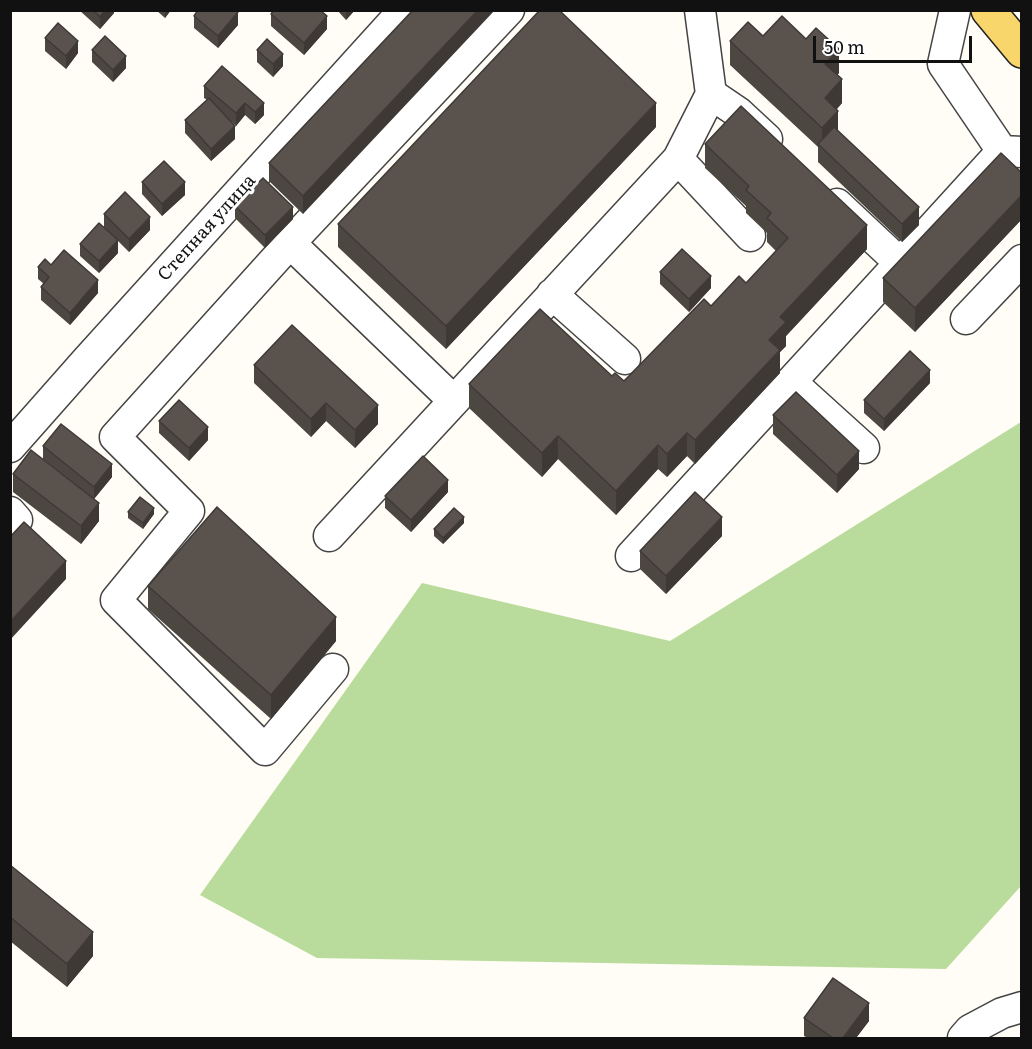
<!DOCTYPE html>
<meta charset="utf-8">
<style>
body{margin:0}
#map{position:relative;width:1032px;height:1049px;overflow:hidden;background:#fffdf5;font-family:Literata,serif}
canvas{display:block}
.frame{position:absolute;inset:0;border:12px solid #111;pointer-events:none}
.scale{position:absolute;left:813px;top:36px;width:159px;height:27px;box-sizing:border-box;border:3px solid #111;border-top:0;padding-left:8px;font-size:18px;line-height:21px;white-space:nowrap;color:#111;-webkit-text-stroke:4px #fff;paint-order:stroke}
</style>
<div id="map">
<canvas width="1032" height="1049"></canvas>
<div class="frame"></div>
<div class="scale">50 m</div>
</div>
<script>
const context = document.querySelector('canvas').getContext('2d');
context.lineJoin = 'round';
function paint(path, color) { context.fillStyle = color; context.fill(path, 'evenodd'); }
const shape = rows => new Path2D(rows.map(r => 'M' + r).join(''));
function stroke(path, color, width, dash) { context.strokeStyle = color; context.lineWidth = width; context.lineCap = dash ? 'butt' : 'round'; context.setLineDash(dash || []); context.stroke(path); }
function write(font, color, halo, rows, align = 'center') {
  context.font = font + ' Literata,serif'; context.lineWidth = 6; context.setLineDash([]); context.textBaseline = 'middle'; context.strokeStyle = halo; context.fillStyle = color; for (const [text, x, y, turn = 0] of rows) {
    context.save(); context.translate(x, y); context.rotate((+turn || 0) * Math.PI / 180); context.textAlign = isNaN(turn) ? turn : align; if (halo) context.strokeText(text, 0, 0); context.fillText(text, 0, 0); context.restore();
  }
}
paint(shape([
 [1021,422,1021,886,946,969,317,958,200,895,422,583,670,641]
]), '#b9dc9c');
const minor = shape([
 [955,10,943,64,1002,151,1022,152],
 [711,94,739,113,767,139],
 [678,159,750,236],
 [837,204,900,263,1002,151],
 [290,243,453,400],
 [552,294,625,359],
 [966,319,1022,260],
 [791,382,864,448],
 [10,447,87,360,404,10],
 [10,512,17,520,10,528],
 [329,536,678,159,711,94,700,10],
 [631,556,900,263],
 [333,669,265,750,116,600,189,511,115,437,290,243,509,10],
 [963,1038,970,1030,1002,1013,1022,1007]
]);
const major = shape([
 [988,10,1022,51]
]);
stroke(minor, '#444', 33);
stroke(major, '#222', 36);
stroke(minor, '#fff', 30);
stroke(major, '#f9d66b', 33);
paint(shape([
 [79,10,114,10,114,13,100,29],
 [156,10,171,10,165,18],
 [337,10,355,10,346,20],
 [413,10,303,214,269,181,269,163],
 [271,14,327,29,304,55,271,26],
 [194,16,238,25,218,48,194,28],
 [763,36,839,73,837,75,842,103,837,109,838,131,919,225,902,242,818,162,818,147,730,65,730,41],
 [45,38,78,53,66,69,45,51],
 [92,50,126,68,113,82,92,62],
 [257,50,283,66,273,77,257,62],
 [222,66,264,115,255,124,245,115,236,126,232,122,235,139,211,161,185,133,185,120,207,100,204,98,204,86],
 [656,127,446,349,338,247,338,224],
 [705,144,867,249,786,336,786,346,780,352,780,373,695,464,687,456,667,477,658,469,616,515,558,459,542,477,469,408,469,384,612,376,624,381,711,306,746,283,776,251,767,242,767,233,746,213,746,206,705,168],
 [1022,173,1022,219,915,332,883,302,883,278],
 [142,182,185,195,162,216,142,194],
 [235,206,293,219,265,248,235,218],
 [104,214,150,230,129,252,104,227],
 [80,244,118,253,99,273,80,256],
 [51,265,98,293,70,325,41,300,41,287,44,284,38,279,38,267],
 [660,272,711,288,689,312,660,284],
 [254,365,378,424,355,448,326,421,311,437,254,383],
 [930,383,884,431,864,413,864,400],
 [773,415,859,469,837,493,773,434],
 [159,421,208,440,189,461,159,433],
 [43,446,112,477,94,499,99,521,81,544,13,492,13,474,77,486,43,459],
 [448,492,411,532,385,508,385,496],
 [128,512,154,514,143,529,128,518],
 [464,523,443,544,434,536,434,529],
 [722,536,666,594,640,569,640,551],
 [148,586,336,641,271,719,148,609],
 [10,865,93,956,67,987,10,941],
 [804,1018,869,1021,856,1038,808,1038,804,1036]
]), '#4d4742');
paint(shape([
 [105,10,114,10,114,13,100,29,100,17],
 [165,10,171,10,165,18],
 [346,10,355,10,346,20],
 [478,10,495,10,303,214,303,196],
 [238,12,238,25,218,48,218,36],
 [327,16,327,29,304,55,304,43],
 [78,41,78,53,66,69,66,56],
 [839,49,839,73,825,87,825,64],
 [283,54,283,66,273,77,273,64],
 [126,56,126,68,113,82,113,70],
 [842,79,842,103,825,122,825,98],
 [245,103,245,115,236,126,236,113],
 [264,103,264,115,255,124,255,112],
 [656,103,656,127,446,349,446,326],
 [838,111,838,135,822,149,822,128],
 [235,126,235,139,211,161,211,149],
 [185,182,185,195,162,216,162,204],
 [1022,195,1022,219,915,332,915,308],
 [293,207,293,219,265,248,265,235],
 [919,207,919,225,902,242,902,224],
 [150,217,150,230,129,252,129,239],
 [867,225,867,249,786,336,786,346,780,352,780,373,695,464,695,440,769,340,780,317],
 [118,240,118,253,99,273,99,261],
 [711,276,711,288,689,312,689,299],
 [98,280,98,293,70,325,70,313],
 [930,370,930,383,884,431,884,419],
 [326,403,326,421,311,437,311,419],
 [378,405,378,424,355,448,355,430],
 [208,427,208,440,189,461,189,448],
 [687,433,687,456,667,477,667,454],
 [558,436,558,459,542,477,542,453],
 [658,445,658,469,616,515,616,491],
 [859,451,859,469,837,493,837,475],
 [112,464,112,477,94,499,94,487],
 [448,480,448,492,411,532,411,520],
 [99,503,99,521,81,544,81,526],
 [154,508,154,514,143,529,143,523],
 [464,517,464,523,443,544,443,538],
 [722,517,722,536,666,594,666,576],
 [66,561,66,579,10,640,10,622],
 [336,617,336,641,271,719,271,695],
 [93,932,93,956,67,987,67,964],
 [869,1003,869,1021,856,1038,843,1038]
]), '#3f3936');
const building = shape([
 [93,10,105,10,100,17,93,10],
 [198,10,236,10,238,12,218,36,194,16,198,10],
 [274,10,320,10,327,16,304,43,271,14,274,10],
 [413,10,478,10,303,196,269,163,413,10],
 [540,10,559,10,656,103,446,326,338,224,540,10],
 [782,16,806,39,816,28,839,49,825,64,842,79,825,98,838,111,822,128,730,41,748,22,763,36,782,16],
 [58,23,78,41,66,56,45,38,58,23],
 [105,36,126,56,113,70,92,50,105,36],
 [267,39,283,54,273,64,257,50,267,39],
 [222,66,264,103,255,112,245,103,236,113,204,86,222,66],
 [209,98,235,126,211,149,185,120,209,98],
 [741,106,867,225,780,317,786,322,769,340,780,350,695,440,687,433,667,454,658,445,616,491,558,436,542,453,469,384,540,309,612,376,615,373,624,381,704,299,711,306,739,276,746,283,788,238,767,218,771,213,746,190,749,186,705,144,741,106],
 [834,127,919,207,902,224,818,144,834,127],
 [1001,153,1022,173,1022,195,915,308,883,278,1001,153],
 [164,161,185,182,162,204,142,182,164,161],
 [263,178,293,207,265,235,235,206,263,178],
 [125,192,150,217,129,239,104,214,125,192],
 [99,223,118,240,99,261,80,244,99,223],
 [682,249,711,276,689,299,660,272,682,249],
 [64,250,98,280,70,313,41,287,49,277,38,267,45,259,51,265,64,250],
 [292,325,378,405,355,430,326,403,311,419,254,365,292,325],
 [910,351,930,370,884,419,864,400,910,351],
 [796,392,859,451,837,475,773,415,796,392],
 [179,400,208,427,189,448,159,421,179,400],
 [61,424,112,464,94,487,43,446,61,424],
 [31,450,99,503,81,526,13,474,31,450],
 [423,456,448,480,411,520,385,496,423,456],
 [695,492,722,517,666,576,640,551,695,492],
 [140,497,154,508,143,523,128,512,140,497],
 [217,507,336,617,271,695,148,586,217,507],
 [454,508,464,517,443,538,434,529,454,508],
 [24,522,66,561,10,622,10,537,24,522],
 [10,865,93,932,67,964,10,917,10,865],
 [833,978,869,1003,843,1038,833,1038,804,1018,833,978]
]);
paint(building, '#5a524d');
stroke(building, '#3f3936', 1.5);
write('18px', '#111', '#fff', [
 ["Степная улица",207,228,-48]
]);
</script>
